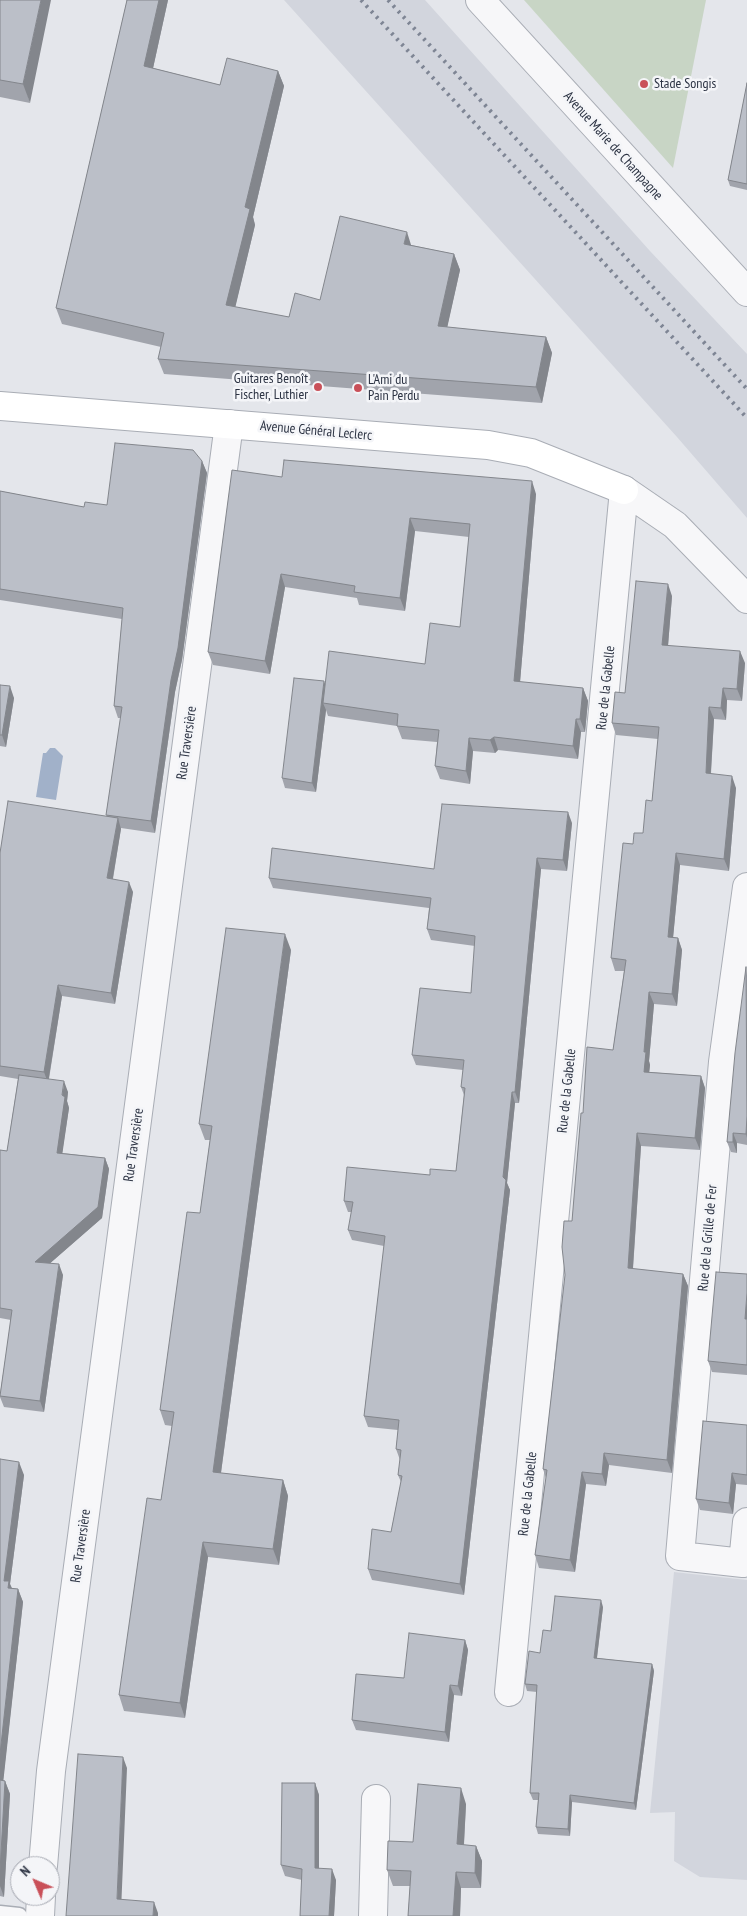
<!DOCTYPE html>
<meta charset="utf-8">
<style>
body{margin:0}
#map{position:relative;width:747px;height:1916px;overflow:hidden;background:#e4e6eb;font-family:"PT Sans Narrow",sans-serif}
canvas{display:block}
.north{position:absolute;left:10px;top:1856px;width:50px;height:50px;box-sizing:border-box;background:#f4f5f8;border:1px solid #a4a7b0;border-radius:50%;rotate:315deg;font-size:14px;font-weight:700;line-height:20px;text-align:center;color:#2c3343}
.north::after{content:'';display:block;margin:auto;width:18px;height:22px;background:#c95059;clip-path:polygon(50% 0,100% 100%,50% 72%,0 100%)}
</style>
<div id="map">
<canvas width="747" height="1916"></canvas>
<div class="north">N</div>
</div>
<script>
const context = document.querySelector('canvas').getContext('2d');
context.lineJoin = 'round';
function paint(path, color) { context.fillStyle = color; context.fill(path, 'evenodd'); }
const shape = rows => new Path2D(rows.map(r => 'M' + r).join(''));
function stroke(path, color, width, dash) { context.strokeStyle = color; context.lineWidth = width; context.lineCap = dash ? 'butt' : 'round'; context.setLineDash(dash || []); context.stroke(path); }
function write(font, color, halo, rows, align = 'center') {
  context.font = font + ' "PT Sans Narrow",sans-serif'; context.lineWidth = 5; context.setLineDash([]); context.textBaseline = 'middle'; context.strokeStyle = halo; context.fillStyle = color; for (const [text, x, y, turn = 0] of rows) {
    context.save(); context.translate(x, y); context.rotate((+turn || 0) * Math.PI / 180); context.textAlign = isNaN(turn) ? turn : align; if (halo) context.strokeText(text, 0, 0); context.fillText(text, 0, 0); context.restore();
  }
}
paint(shape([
 [284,0,425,0,650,251,747,354,747,518,677,437],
 [674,1572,747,1580,747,1880,700,1877,674,1861,675,1812,650,1813]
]), '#d2d5dd');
paint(shape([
 [524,0,706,0,673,168]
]), '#c8d5c5');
paint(shape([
 [50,748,55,748,63,756,56,800,36,797,43,753,46,753]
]), '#a1b1c9');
const service = shape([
 [0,1914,19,1916]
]);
const minor = shape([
 [480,0,747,292],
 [747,887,723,1062,680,1556,743,1563,747,1522],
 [509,1692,624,490,675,525,747,599],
 [43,1866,51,1771,229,424],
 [40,1916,41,1896],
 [373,1916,376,1799]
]);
const secondary = shape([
 [0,406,488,445,531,453,624,490]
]);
stroke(service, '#a9adb5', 19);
stroke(minor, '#a9adb5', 30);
stroke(secondary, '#a9adb5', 30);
stroke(service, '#f7f7f9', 16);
stroke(minor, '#f7f7f9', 28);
stroke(secondary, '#fff', 28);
stroke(shape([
 [361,0,747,418],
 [388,0,747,389]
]), '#7e8594', 4, [2.5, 5]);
paint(shape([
 [0,0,30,103,0,97],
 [127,0,168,0,153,68,220,85,278,71,284,86,253,217,255,225,235,307,289,317,320,300,411,245,454,254,460,270,447,327,546,337,552,353,542,403,164,374,158,359,161,347,62,324,56,308],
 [747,83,747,190,730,186,728,180],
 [202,461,207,473,182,660,175,692,155,833,121,828,113,879,133,892,115,1004,62,996,49,1079,68,1092,67,1101,69,1108,62,1153,105,1158,109,1169,102,1218,50,1263,63,1275,44,1412,4,1407,0,1397,0,1394,11,1320,0,1318,0,1150,7,1151,18,1079,0,1076,0,853,107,816,106,815,121,718,118,718,114,706,122,619,0,600,0,491,84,507,107,505],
 [282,477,536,494,520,682,583,688,588,701,585,732,581,732,578,759,498,750,495,753,473,751,470,784,440,779,435,766,437,742,402,739,397,726,328,716,326,710,316,792,285,788,282,778,325,684,425,664,460,627,469,537,415,531,405,611,359,605,357,598,285,587,270,674,213,665,208,652],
 [672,596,668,646,745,663,742,701,727,700,726,720,714,719,711,774,736,788,729,871,680,865,673,937,678,938,682,950,677,1006,654,1004,649,1061,650,1065,649,1072,701,1076,705,1088,700,1150,641,1146,633,1269,683,1274,688,1286,672,1473,609,1465,606,1486,586,1484,575,1572,539,1568,535,1555,546,1478,543,1469,572,1221,583,1113,613,1050,624,971,615,971,611,958,633,844,643,833,652,801,658,739,616,735,612,723,625,693],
 [0,685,14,698,6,747,0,746],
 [572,823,567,871,541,869,519,1103,515,1103,507,1183,510,1190,464,1595,372,1580,368,1569,391,1532,401,1482,398,1475,400,1460,396,1449,398,1430,368,1427,364,1416,384,1246,352,1240,348,1230,352,1212,348,1212,344,1201,430,1175,456,1171,464,1095,461,1087,463,1070,416,1065,412,1055,471,993,475,946,431,940,427,929,429,908,273,888,269,878,434,869],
 [291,950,221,1473,283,1480,288,1496,279,1565,208,1557,185,1718,124,1711,119,1695,161,1500,172,1426,165,1425,160,1410,200,1213,210,1140,205,1140,199,1124],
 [747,967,747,1145,737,1143,737,1153,731,1152,727,1142],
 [747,1274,747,1375,712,1372,708,1361],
 [747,1425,747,1485,736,1484,733,1514,700,1510,696,1499],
 [0,1459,24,1475,10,1584,12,1588,18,1589,23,1602,3,1780,5,1781,10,1794,4,1897,0,1896],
 [603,1607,597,1658,652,1664,654,1671,636,1810,572,1802,570,1836,538,1834,536,1827,538,1800,533,1800,530,1793,537,1692,527,1691,525,1684,551,1631],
 [465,1640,468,1650,462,1696,454,1695,449,1742,356,1730,352,1720,404,1678],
 [315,1783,319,1795,319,1868,336,1880,334,1916,300,1916,302,1880,285,1876,281,1865],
 [466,1804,464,1845,476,1846,482,1861,481,1888,461,1888,460,1916,408,1916,410,1886,393,1886,387,1870,413,1842]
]), '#a1a4ac');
paint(shape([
 [41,0,51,0,30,103,23,84],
 [159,0,168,0,150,82,144,66],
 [278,71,284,86,253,217,255,225,232,321,226,305,245,207],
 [407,232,412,248,404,244],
 [454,254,460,270,444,342,438,326],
 [546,337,552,353,542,403,536,387],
 [202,461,207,473,182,660,175,692,155,833,151,821],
 [532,481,536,494,519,694,514,681],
 [410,518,415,531,405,611,400,598],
 [281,574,285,587,270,674,265,661],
 [668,584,672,596,667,658,662,645],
 [740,651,745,663,742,701,737,689],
 [324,681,328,691,323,703,326,710,316,792,312,783],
 [10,686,14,698,6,747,2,735],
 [583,688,588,701,585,732,580,719],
 [723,688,727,700,726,720,721,708],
 [709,707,714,719,710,786,706,773],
 [576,719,581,732,578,759,573,746],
 [494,737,498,750,495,753,490,740],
 [469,738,473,751,470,784,466,771],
 [732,776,736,788,729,871,724,859],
 [568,812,572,823,567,871,563,860],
 [118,818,121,829,111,889,107,878],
 [676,853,680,865,672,949,668,937],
 [537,858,541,869,519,1103,515,1092],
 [129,882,133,892,115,1004,111,993],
 [285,934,291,950,219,1487,213,1472],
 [678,938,682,950,677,1006,672,994],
 [58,985,62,996,48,1083,44,1072],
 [649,992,654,1004,649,1061,650,1065,648,1084,644,1072,644,1052],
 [701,1076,705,1088,700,1150,695,1138],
 [64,1081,68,1092,67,1101,69,1108,61,1163,57,1153],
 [512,1092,515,1103,507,1183,510,1190,464,1595,460,1584],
 [747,1116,747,1138,746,1134],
 [637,1133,641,1146,632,1281,628,1268],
 [733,1133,737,1143,737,1153,733,1142],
 [105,1158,109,1169,102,1218,39,1273,35,1262],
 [59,1264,63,1275,44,1412,40,1401],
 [683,1274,688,1286,672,1473,667,1460],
 [747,1293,747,1325,745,1319],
 [604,1453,609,1465,606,1486,602,1474],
 [19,1462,24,1475,10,1584,14,1594,13,1601,4,1581],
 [582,1472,586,1484,575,1572,570,1560],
 [732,1473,736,1484,733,1514,729,1503],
 [283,1480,288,1496,279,1565,273,1549],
 [203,1542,208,1557,185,1718,180,1703],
 [18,1589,23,1602,2,1793,0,1788,0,1754],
 [601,1600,603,1607,596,1665,594,1658],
 [465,1640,468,1650,462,1696,458,1686],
 [652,1664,654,1671,636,1810,634,1803],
 [450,1685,454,1695,449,1742,445,1732],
 [123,1757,127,1768,121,1911,117,1899],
 [5,1781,10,1794,4,1897,0,1886,0,1871],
 [315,1783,319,1795,319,1879,315,1868],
 [461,1788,466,1804,463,1860,457,1844],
 [570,1795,572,1802,570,1836,568,1829],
 [476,1846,482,1861,481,1888,475,1873],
 [332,1869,336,1880,334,1916,329,1916],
 [456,1872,461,1888,460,1916,453,1916],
 [154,1902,158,1913,158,1916,153,1916]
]), '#83868c');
const building = shape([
 [0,0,41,0,23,84,0,80,0,0],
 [127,0,159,0,144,66,220,85,227,58,278,71,245,207,250,209,226,305,289,317,295,293,320,300,340,216,407,232,404,244,454,254,438,326,546,337,536,387,158,359,164,333,56,308,127,0],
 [747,83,747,184,728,180,747,83],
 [115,443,193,450,202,461,178,648,171,680,151,821,106,815,122,707,114,706,123,608,0,589,0,491,84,507,85,502,107,505,115,443],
 [284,460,532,481,514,681,583,688,580,719,576,719,573,746,494,737,490,740,469,738,466,771,435,766,439,730,397,726,398,714,323,703,329,651,425,664,430,623,460,627,470,524,410,518,400,598,354,592,355,586,281,574,265,661,208,652,232,470,282,477,284,460],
 [636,581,668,584,662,645,740,651,737,689,723,688,721,708,709,707,706,773,732,776,724,859,676,853,668,937,678,938,672,994,649,992,644,1052,646,1052,644,1072,701,1076,695,1138,637,1133,628,1268,683,1274,667,1460,604,1453,602,1474,582,1472,570,1560,535,1555,547,1470,543,1469,565,1275,562,1247,564,1221,572,1221,581,1113,583,1113,587,1047,613,1050,626,960,611,958,623,843,633,844,634,833,643,833,646,800,652,801,659,727,612,723,615,692,625,693,636,581],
 [294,678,324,681,312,783,282,778,294,678],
 [0,685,10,686,2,735,0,735,0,685],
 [8,801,118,818,107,878,129,882,111,993,58,985,44,1072,0,1066,0,853,8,801],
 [442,804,568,812,563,860,537,858,515,1092,512,1092,503,1177,506,1180,460,1584,368,1569,372,1529,391,1532,402,1476,398,1475,401,1450,396,1449,399,1420,364,1416,385,1236,348,1230,353,1202,344,1201,347,1167,430,1175,430,1169,456,1171,465,1088,461,1087,464,1060,412,1055,420,988,471,993,475,936,427,929,431,898,269,878,272,848,434,869,442,804],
 [226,928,285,934,213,1472,283,1480,273,1549,203,1542,180,1703,119,1695,147,1498,161,1500,174,1412,160,1410,187,1212,200,1213,212,1126,199,1124,226,928],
 [746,967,747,1116,746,1134,733,1133,733,1142,727,1142,735,1053,746,967],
 [19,1075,64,1081,62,1095,65,1097,57,1153,105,1158,98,1207,35,1262,59,1264,40,1401,0,1396,12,1310,0,1308,0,1150,7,1151,19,1075],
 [716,1272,747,1274,747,1293,745,1319,747,1319,747,1365,708,1361,716,1272],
 [703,1421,747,1425,747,1475,732,1473,729,1503,696,1499,703,1421],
 [0,1459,19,1462,4,1581,9,1581,8,1588,18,1589,0,1754,0,1459],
 [555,1596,601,1600,594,1658,652,1664,634,1803,570,1795,568,1829,536,1827,539,1793,530,1793,537,1685,525,1684,529,1651,540,1653,543,1630,551,1631,555,1596],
 [409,1633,465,1640,458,1686,450,1685,445,1732,352,1720,356,1674,404,1678,409,1633],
 [78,1754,123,1757,117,1899,154,1902,153,1916,66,1916,78,1754],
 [0,1780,5,1781,0,1871,0,1780],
 [282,1783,315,1783,315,1868,332,1869,329,1916,300,1916,302,1869,281,1865,282,1783],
 [418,1784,461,1788,457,1844,476,1846,475,1873,456,1872,453,1916,408,1916,411,1871,387,1870,388,1841,413,1842,418,1784]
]);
paint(building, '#bbbfc8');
stroke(building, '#83868c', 1);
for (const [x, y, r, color] of [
 [644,84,5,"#c95059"],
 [318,387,5,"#c95059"],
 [358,388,5,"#c95059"]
]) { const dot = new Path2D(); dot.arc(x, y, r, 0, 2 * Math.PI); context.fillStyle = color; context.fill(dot); stroke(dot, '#f4f5f8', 2); }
write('14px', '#2c3343', '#f4f5f8', [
 ["Stade Songis",654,84],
 ["Guitares Benoît",308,379,"right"],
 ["Fischer, Luthier",308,395,"right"],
 ["L'Ami du",368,380],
 ["Pain Perdu",368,396]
], 'left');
write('14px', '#2c3343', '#f4f5f8', [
 ["Avenue Marie de Champagne",613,146,48],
 ["Avenue Général Leclerc",316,431,5],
 ["Rue de la Gabelle",606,688,-84],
 ["Rue Traversière",187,743,-82],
 ["Rue de la Gabelle",567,1091,-84],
 ["Rue Traversière",134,1145,-82],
 ["Rue de la Grille de Fer",708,1238,-85],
 ["Rue de la Gabelle",528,1494,-84],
 ["Rue Traversière",81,1546,-82]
]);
</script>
